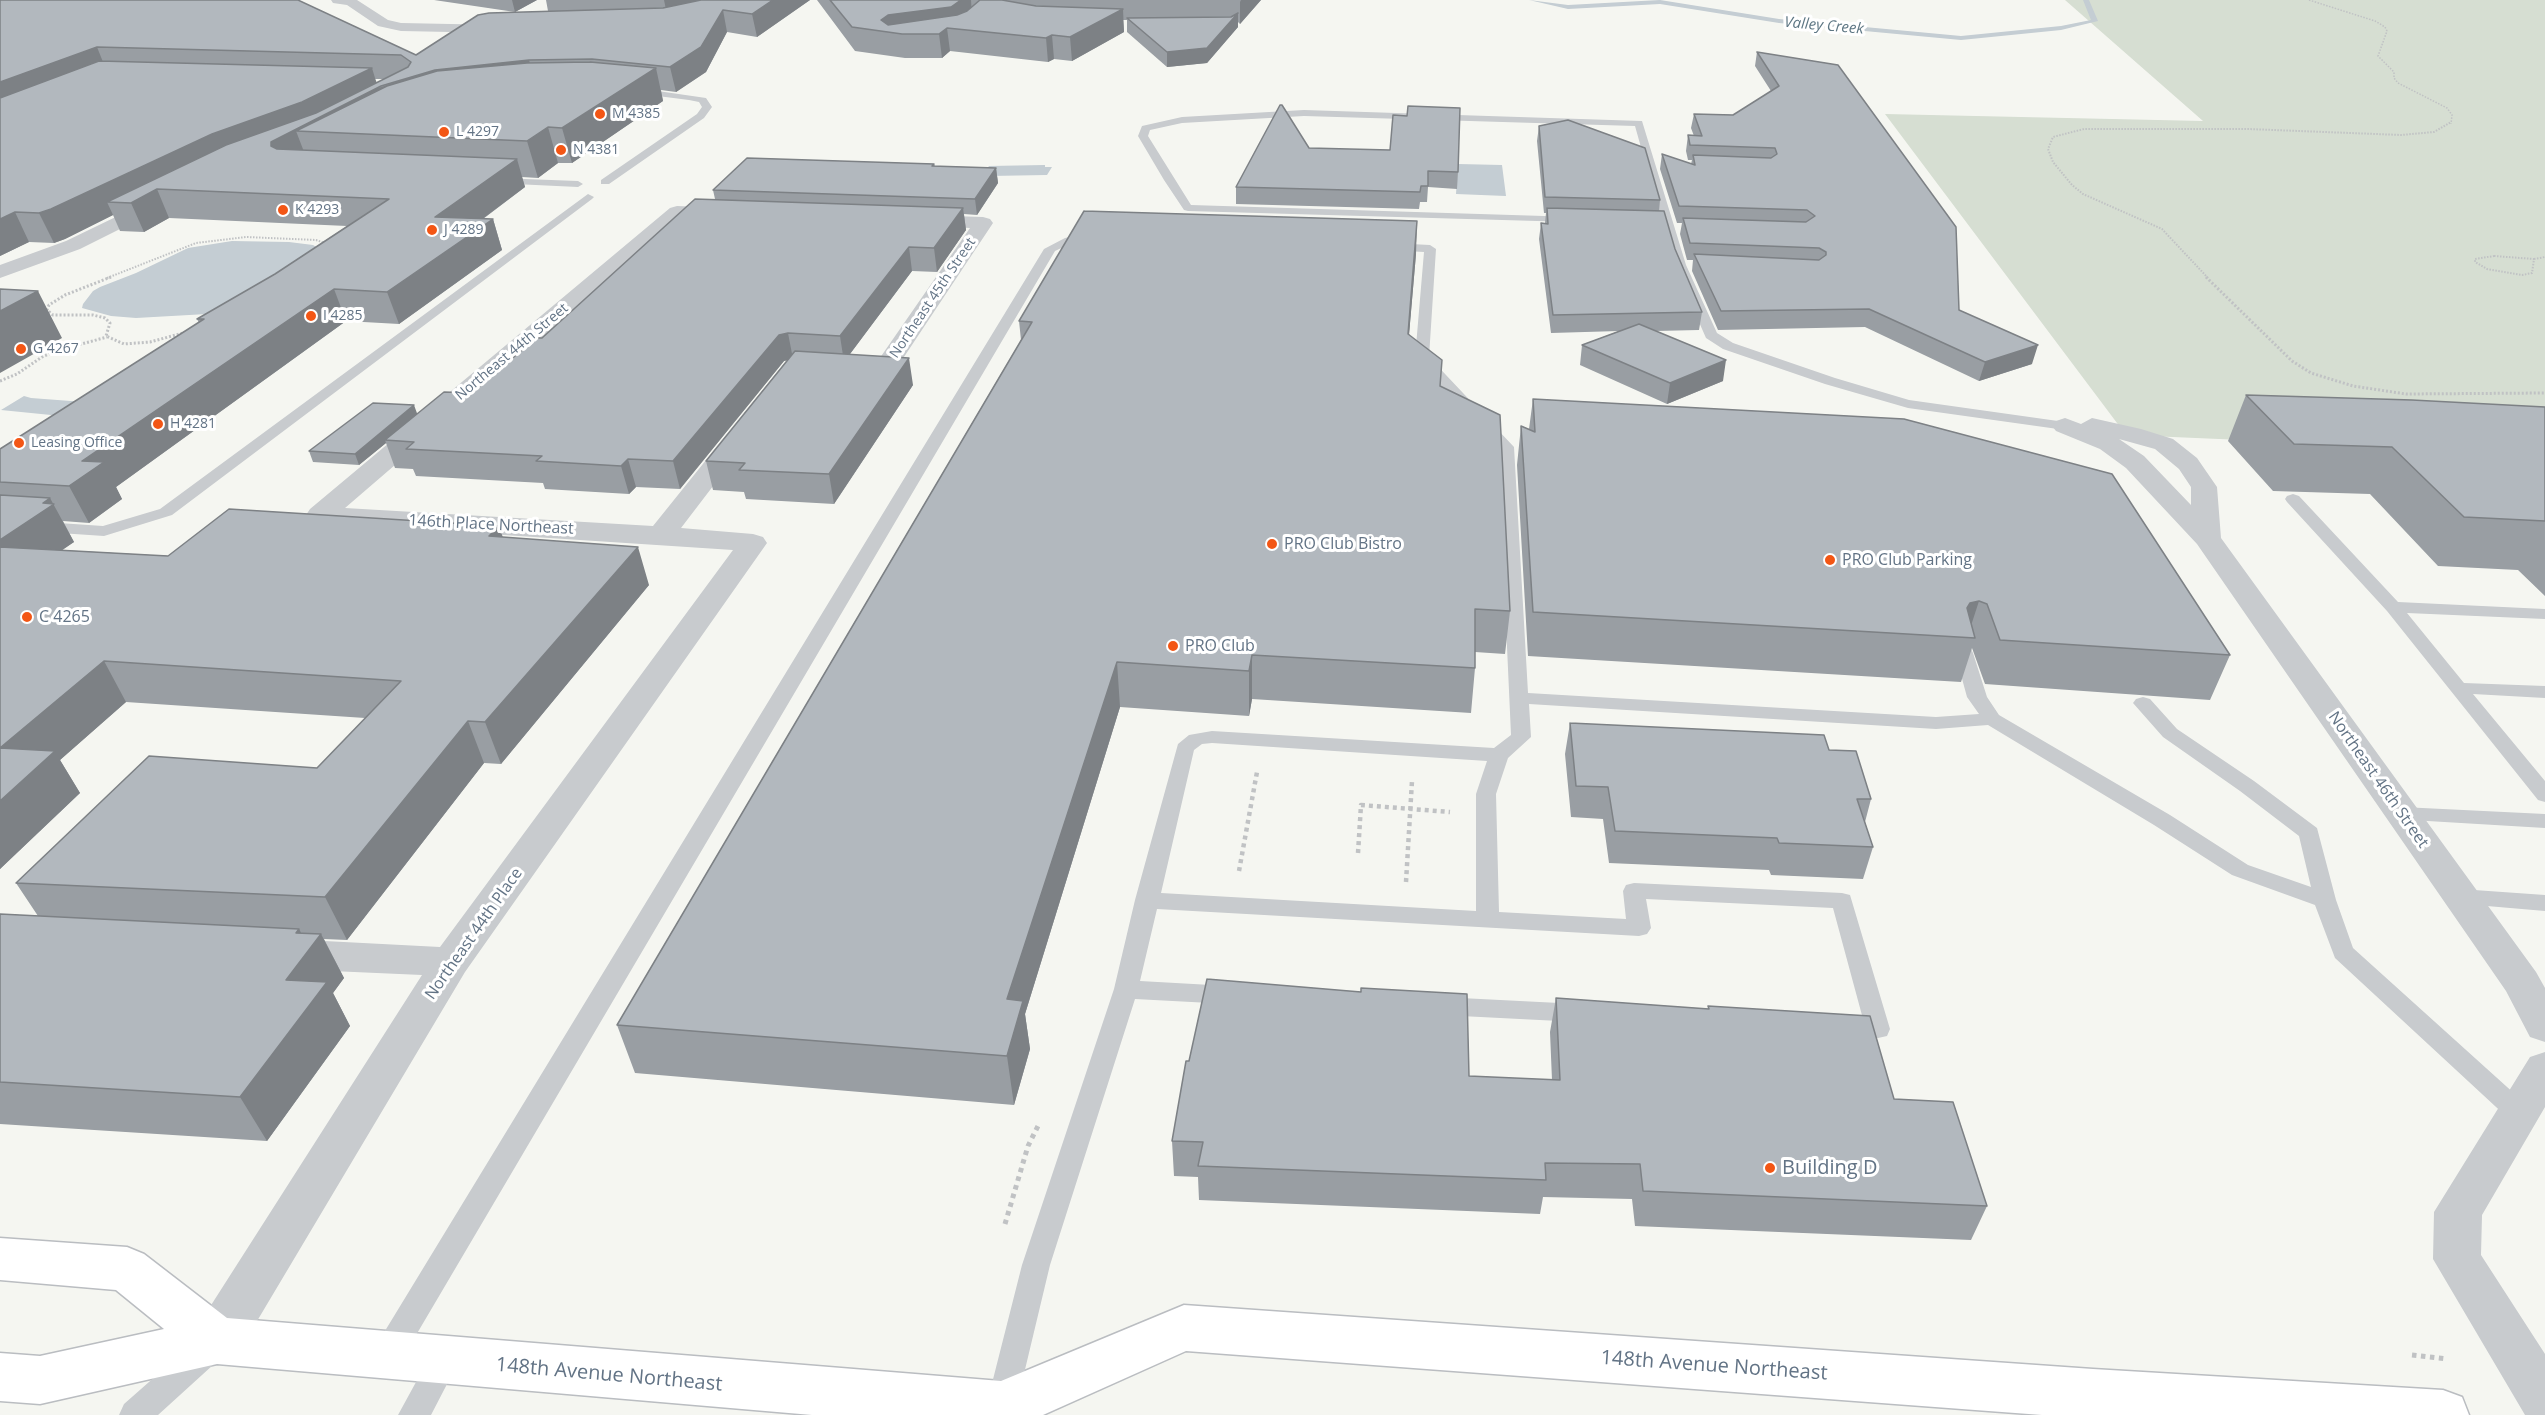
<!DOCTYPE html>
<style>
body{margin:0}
canvas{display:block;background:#f5f6f1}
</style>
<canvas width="2545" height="1415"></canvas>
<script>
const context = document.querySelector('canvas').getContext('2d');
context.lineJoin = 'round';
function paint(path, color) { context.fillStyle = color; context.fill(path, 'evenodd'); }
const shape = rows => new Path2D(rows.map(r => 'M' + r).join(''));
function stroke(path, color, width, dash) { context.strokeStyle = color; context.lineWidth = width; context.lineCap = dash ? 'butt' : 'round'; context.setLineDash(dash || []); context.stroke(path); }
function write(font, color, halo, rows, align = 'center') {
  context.font = font + ' "Open Sans",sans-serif'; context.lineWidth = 6; context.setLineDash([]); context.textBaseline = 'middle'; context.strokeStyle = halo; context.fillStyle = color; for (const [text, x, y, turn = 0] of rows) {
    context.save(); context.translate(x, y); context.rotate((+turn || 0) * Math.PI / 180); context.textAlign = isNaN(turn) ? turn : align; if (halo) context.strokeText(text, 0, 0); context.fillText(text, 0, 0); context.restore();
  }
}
paint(shape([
 [2065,0,2545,0,2545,453,2126,435,1885,114,2203,121]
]), '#d6ded2');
paint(shape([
 [1458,164,1502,165,1506,196,1456,194],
 [1045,165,1045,167,1052,167,1047,175,989,176,983,174,989,166],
 [232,241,289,242,313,245,320,249,207,314,136,318,111,316,82,308,83,304,93,291,100,287,136,273,188,248],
 [24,396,31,398,84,402,61,416,1,410]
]), '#c4cdd3');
paint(shape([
 [1529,0,1568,5,1660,0,1779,19,1961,36,2061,26,2091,20,2083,0,2089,0,2098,21,2061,30,1961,40,1779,23,1660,4,1568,9,1529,0]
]), '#c4cdd3');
const primary = shape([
 [0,1238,127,1247,144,1254,227,1318,1001,1381,1184,1305,2093,1369,2443,1390,2462,1397,2469,1415,2042,1415,1186,1351,1043,1415,812,1415,217,1364,40,1404,0,1401,0,1353,40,1356,164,1329,116,1290,0,1280,0,1238]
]);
stroke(primary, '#babdc1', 3);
stroke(shape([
 [2309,0,2375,21,2385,27,2387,31,2378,56,2394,72,2394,78,2398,83,2447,108,2452,115,2451,124]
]), '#c0c2c4', 1.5, [1.5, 1.5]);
stroke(shape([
 [2494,256,2534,259,2532,273,2522,275,2487,269,2475,262,2475,259,2494,256],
 [2534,259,2545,257],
 [107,278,196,243,246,237,316,240,328,244],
 [2208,278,2162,229,2083,194,2072,185,2053,162,2048,149,2053,137,2084,129,2248,129,2401,135,2434,132,2451,122]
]), '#c0c2c4', 2, [1.5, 1.5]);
stroke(shape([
 [111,277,65,295,49,305,47,310,53,315,93,315,105,318,110,323,106,336,124,344,150,342,183,333],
 [2206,277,2292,361,2311,373,2353,386,2406,394,2545,393],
 [0,381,17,374,42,357,56,351,107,337]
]), '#c0c2c4', 3, [2, 2]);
stroke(shape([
 [1358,853,1361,805,1450,812],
 [1239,871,1257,772],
 [1406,882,1412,781]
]), '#c0c2c4', 4.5, [4, 4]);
stroke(shape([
 [1005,1224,1028,1146,1038,1126],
 [2412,1355,2447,1359]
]), '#c0c2c4', 5, [4.5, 4.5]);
paint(shape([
 [637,88,706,98,712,107,704,118,609,184,601,184,601,180,697,114,702,107,699,102,689,100,634,93,634,89,637,88],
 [1304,110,1642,121,1686,265,1717,333,1733,343,1835,378,1909,400,2065,422,2072,426,2065,430,1908,408,1825,384,1723,349,1706,338,1674,265,1635,126,1304,116,1182,123,1150,130,1148,136,1191,205,1576,217,1576,221,1572,222,1188,211,1184,210,1164,180,1138,136,1142,126,1182,117,1304,110],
 [497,178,578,181,583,184,578,187,493,183,493,179,497,178],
 [588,194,594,197,592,199,172,515,104,536,0,529,0,519,103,526,160,509,588,194],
 [1092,232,1098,236,1096,238,1072,243,1055,251,399,1364,388,1368,377,1364,373,1354,377,1344,1044,249,1065,238,1092,232],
 [1391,243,1430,245,1436,249,1429,357,1514,447,1528,693,1936,717,1979,714,1967,697,1955,653,1957,649,1964,647,1971,649,1973,653,1987,697,1999,715,2170,815,2248,865,2311,887,2299,836,2240,791,2163,737,2133,703,2136,699,2143,697,2150,699,2177,729,2254,781,2317,828,2336,900,2353,948,2527,1105,2531,1112,2527,1119,2518,1123,2509,1119,2335,958,2315,905,2232,875,2154,825,1988,725,1936,729,1529,704,1531,737,1508,758,1496,794,1499,912,1626,919,1623,891,1626,885,1634,883,1842,893,1850,895,1890,1029,1887,1036,1878,1038,1848,1037,1839,1035,1836,1028,1839,1021,1848,1019,1863,1019,1833,908,1646,899,1651,928,1647,934,1639,936,1157,909,1140,981,1229,986,1238,989,1241,995,1238,1001,1229,1004,1135,999,1050,1265,1017,1403,1013,1413,991,1413,987,1403,1022,1265,1114,989,1135,900,1178,744,1189,735,1212,731,1494,748,1511,735,1498,448,1415,358,1424,252,1387,250,1387,244,1391,243],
 [1212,743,1487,761,1476,794,1476,911,1161,893,1194,750,1202,744,1212,743],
 [2293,494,2299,496,2398,602,2545,609,2545,619,2407,613,2464,683,2545,686,2545,698,2473,694,2545,781,2545,802,2538,800,2387,611,2287,502,2285,499,2287,496,2293,494],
 [2402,807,2545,814,2545,828,2394,819,2391,814,2394,809,2402,807],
 [2460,889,2545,895,2545,911,2452,903,2449,897,2452,891,2460,889],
 [1441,997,1579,1004,1588,1006,1591,1013,1588,1020,1579,1022,1441,1015,1432,1013,1429,1006,1432,999,1441,997],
 [202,1341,213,1345,217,1355,213,1365,158,1415,119,1415,124,1404,191,1345,202,1341],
 [444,1347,455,1351,459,1361,431,1415,398,1415,433,1351,444,1347]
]), '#c8cbce');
paint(shape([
 [331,0,357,0,388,20,401,23,500,25,507,29,500,33,401,31,378,26,347,5,333,3,331,0],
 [157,197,164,199,166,203,164,207,80,249,0,278,0,265,66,241,157,197],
 [677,206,726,208,733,210,736,214,733,218,726,220,682,218,345,508,653,526,727,434,736,431,745,434,749,439,681,528,753,534,763,537,767,543,465,972,235,1358,217,1364,199,1358,192,1341,199,1324,422,975,286,969,272,964,266,954,272,944,286,939,440,947,733,550,320,523,310,521,306,515,310,509,670,208,677,206],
 [922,215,983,217,990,219,993,223,890,378,882,380,850,376,846,371,850,366,858,364,875,365,970,228,915,225,912,221,915,217,922,215],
 [2065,418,2081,424,2092,418,2141,429,2173,439,2197,458,2217,487,2221,538,2536,972,2545,988,2545,1042,2530,1037,2506,991,2197,544,2126,468,2100,449,2056,431,2052,426,2056,421,2065,418],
 [2119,439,2155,449,2179,469,2191,487,2191,505,2144,456,2119,439],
 [2545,1052,2545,1107,2482,1215,2481,1255,2545,1354,2545,1415,2525,1415,2433,1259,2434,1212,2530,1057,2545,1052]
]), '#c8cbce');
paint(primary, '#fff');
paint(shape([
 [0,0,416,55,548,11,546,0,810,0,757,37,727,32,706,72,676,92,661,90,663,101,572,163,558,163,538,178,522,177,525,187,483,219,493,219,502,250,399,324,346,321,116,487,122,499,89,523,63,521,74,542,61,550,168,556,502,537,649,585,501,764,484,763,347,940,324,939,344,978,333,993,350,1026,267,1141,0,1124,0,914,38,916,16,883,317,768,365,718,126,702,60,760,80,793,0,869,0,449,199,323,197,319,275,274,347,226,169,218,144,232,120,231,113,215,65,239,54,243,29,242,0,256],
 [375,79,384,79,377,83],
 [434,0,537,0,515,12],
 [817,0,1261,0,1240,24,1238,22,1238,27,1207,63,1167,67,1127,32,1127,20,1123,20,1124,32,1072,61,1054,59,1048,62,950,51,942,58,905,58,855,51],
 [1757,52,1959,310,2032,364,1979,381,1865,327,1718,330,1692,271,1693,260,1687,260,1680,234,1682,223,1677,223,1660,169,1662,154,1691,164,1692,160,1688,160,1686,151,1688,135,1694,136,1691,128,1694,114,1733,115,1771,91,1755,66],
 [1539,126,1660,200,1659,211,1702,312,1699,330,1655,331,1723,381,1667,404,1580,365,1582,345,1619,331,1551,333,1539,239,1541,223,1545,223,1546,213,1544,213,1537,141],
 [1309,148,1458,172,1457,189,1428,187,1427,202,1420,202,1419,209,1236,204,1236,187],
 [934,164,935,166,996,168,998,183,977,215,964,214,966,230,937,272,912,271,850,354,913,385,834,504,746,499,744,492,713,490,706,461,787,360,784,361,680,489,636,487,629,494,545,489,543,483,416,476,413,469,395,468,386,443,359,465,313,462,309,451,417,414,472,393,542,338,715,199,713,190],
 [1416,254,1409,334,1440,386,1510,611,1505,654,1475,652,1475,668,1471,713,1252,699,1249,716,1120,707,1025,1014,1030,1049,1014,1105,635,1073,617,1025,1021,340,1019,321],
 [2246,395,2545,407,2545,596,2518,570,2438,566,2370,494,2273,491,2228,441],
 [1533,399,2230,655,2210,700,1985,684,1972,648,1961,682,1528,656,1517,465,1521,426,1529,429],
 [1570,723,1829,750,1871,799,1865,822,1873,847,1863,879,1771,875,1769,870,1609,863,1603,819,1571,817,1565,754],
 [1556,998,1708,1009,1708,1006,1894,1099,1987,1206,1971,1240,1635,1226,1632,1199,1543,1197,1540,1214,1199,1200,1198,1177,1174,1176,1172,1141,1469,1076,1552,1080,1550,1032]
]), '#999ea3');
paint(shape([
 [512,0,537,0,515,12],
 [664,0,747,0,668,19],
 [773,0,810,0,757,37,752,14],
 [961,0,971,0,972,16,947,28,950,51,942,58,939,34,890,32,888,15],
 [1241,0,1261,0,1240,24,1240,2],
 [1123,9,1124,32,1072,61,1070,37],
 [723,10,727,32,706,72,676,92,670,67],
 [1238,13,1238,27,1207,63,1167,67,1167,52],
 [888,15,890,32,881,20],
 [1052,35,1054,59,1048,62,1046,38],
 [97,47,107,72,0,113,0,82],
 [529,60,536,85,296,131,306,157,157,189,169,218,144,232,131,203,107,202,113,215,65,239,54,243,39,213,212,134,372,68,378,88,435,70],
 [656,68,663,101,572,163,562,128],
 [548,127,558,163,538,178,527,141],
 [517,159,525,187,445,247,435,217],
 [996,168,998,183,977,215,975,199],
 [963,208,966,230,937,272,934,248],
 [15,212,29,242,0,256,0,219],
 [493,219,502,250,399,324,387,292],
 [1417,221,1416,254,1406,370,1408,334],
 [909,247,912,271,844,362,840,336],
 [334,289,346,321,116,487,122,499,89,523,69,486,82,461],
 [38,291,62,338,0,373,0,311],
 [788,333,793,359,784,361,680,489,673,461,779,335],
 [2038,345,2032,364,1979,381,1985,362],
 [909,358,913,385,834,504,829,474],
 [1726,360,1723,381,1667,404,1670,383],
 [414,405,418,416,385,440,386,443,359,465,355,454],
 [628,459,636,487,629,494,621,466],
 [50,498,74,542,12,585,0,563,0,540,43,503],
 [499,526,512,564,489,536],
 [638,547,649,585,501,764,485,722],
 [1979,601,1967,638,1967,608,1970,603],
 [1252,655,1252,699,1249,716,1249,671],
 [104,661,126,702,60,760,80,793,0,869,0,748],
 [1117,662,1120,707,1025,1014,1030,1049,1014,1105,1007,1056,1007,999],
 [468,721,484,763,347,940,325,897],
 [299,929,310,949,321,934,344,978,333,993,350,1026,267,1141,240,1097,296,933]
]), '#7d8185');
const building = shape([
 [0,0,298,0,416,55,478,15,489,13,663,8,701,0,773,0,752,14,723,10,701,47,670,67,592,59,529,60,435,70,381,86,271,142,271,146,277,149,517,159,435,217,493,219,387,292,334,289,82,461,104,462,69,486,0,482,0,449,204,319,197,319,275,274,389,199,157,189,131,203,107,202,226,145,316,113,408,67,411,62,401,55,97,47,0,82,0,0],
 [830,0,961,0,951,7,888,15,881,20,888,25,957,15,967,11,980,0,1002,0,1036,6,1123,9,1070,37,1052,35,1046,38,947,28,939,34,902,34,852,27,830,0],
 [1238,13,1207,48,1167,52,1127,18,1231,17,1238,13],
 [1757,52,1838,65,1956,227,1959,310,2038,345,1985,362,1869,309,1721,311,1694,254,1819,260,1826,255,1826,252,1819,248,1690,243,1683,218,1806,222,1815,216,1807,210,1679,206,1662,154,1695,165,1693,155,1771,158,1777,154,1775,148,1690,145,1688,135,1702,136,1694,114,1733,115,1779,86,1757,52],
 [99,61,372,68,302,102,212,134,51,209,39,213,15,212,0,219,0,98,99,61],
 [590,62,656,68,562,128,548,127,527,141,296,131,387,86,437,71,527,63,590,62],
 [1280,105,1282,105,1309,148,1390,150,1393,115,1407,116,1408,106,1460,108,1458,172,1428,171,1428,186,1421,186,1420,192,1236,187,1280,105],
 [1568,120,1645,148,1660,200,1545,197,1539,126,1568,120],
 [747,158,934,164,932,166,996,168,975,199,713,190,747,158],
 [695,199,963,208,934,248,909,247,840,336,788,333,779,335,673,461,628,459,621,466,536,461,542,456,406,449,414,442,385,440,444,392,472,393,536,338,542,338,695,199],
 [1547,208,1664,211,1675,249,1702,312,1553,315,1541,223,1548,224,1547,208],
 [1084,211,1417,221,1408,334,1442,360,1440,386,1500,415,1510,611,1475,609,1475,668,1252,655,1249,671,1117,662,1007,999,1023,1001,1007,1056,617,1025,1032,322,1019,321,1084,211],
 [0,289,38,291,0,311,0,289],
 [1639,324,1726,360,1670,383,1582,345,1639,324],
 [795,351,909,358,829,474,739,470,745,463,706,461,795,351],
 [2246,395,2412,400,2545,407,2545,521,2464,517,2392,447,2294,444,2246,395],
 [1533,399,1904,419,2112,474,2230,655,2000,640,1987,604,1979,601,1970,603,1967,608,1975,638,1533,612,1521,426,1535,432,1533,399],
 [373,403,414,405,355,454,309,451,373,403],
 [0,495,50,498,43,503,54,504,0,540,0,495],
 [229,509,499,526,489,536,638,547,485,722,468,721,325,897,16,883,149,756,317,768,401,681,104,661,0,748,55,751,0,801,0,547,168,556,229,509],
 [1570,723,1824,735,1829,750,1856,751,1871,799,1857,799,1873,847,1779,843,1777,838,1615,831,1608,787,1576,786,1570,723],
 [0,914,299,929,296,933,321,934,286,980,327,982,240,1097,0,1082,0,914],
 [1207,979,1361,992,1361,988,1467,994,1469,1076,1560,1080,1556,998,1709,1009,1708,1006,1870,1016,1894,1099,1953,1102,1987,1206,1643,1191,1640,1164,1545,1163,1546,1180,1198,1166,1203,1142,1172,1141,1186,1061,1189,1061,1207,979]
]);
paint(building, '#b2b8be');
stroke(building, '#7d8185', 1.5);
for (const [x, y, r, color] of [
 [600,114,6,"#f35615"],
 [444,132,6,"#f35615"],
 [561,150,6,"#f35615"],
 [283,210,6,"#f35615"],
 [432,230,6,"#f35615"],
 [311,316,6,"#f35615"],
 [21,349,6,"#f35615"],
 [158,424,6,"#f35615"],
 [19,443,6,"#f35615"],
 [1272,544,6,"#f35615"],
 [1830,560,6,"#f35615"],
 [27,617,6,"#f35615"],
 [1173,646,6,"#f35615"],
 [1770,1168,6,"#f35615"]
]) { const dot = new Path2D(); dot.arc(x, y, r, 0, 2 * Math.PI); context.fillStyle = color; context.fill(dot); stroke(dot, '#fff', 2); }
write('14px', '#627385', '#fff', [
 ["M 4385",612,114],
 ["L 4297",456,132],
 ["N 4381",573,150],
 ["K 4293",295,210],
 ["J 4289",444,230],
 ["I 4285",323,316],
 ["G 4267",33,349],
 ["H 4281",170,424],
 ["Leasing Office",31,443]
], 'left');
write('14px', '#627385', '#fff', [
 ["Northeast 45th Street",933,298,-56],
 ["Northeast 44th Street",512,352,-40]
]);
write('italic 15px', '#5d7683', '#fff', [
 ["Valley Creek",1824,26,5]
]);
write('16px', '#627385', '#fff', [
 ["146th Place Northeast",491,525,3],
 ["Northeast 46th Street",2378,780,55],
 ["Northeast 44th Place",474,934,-55]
]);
write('16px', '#627385', '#fff', [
 ["PRO Club Bistro",1284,544],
 ["PRO Club Parking",1842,560],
 ["C 4265",39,617],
 ["PRO Club",1185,646]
], 'left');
write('20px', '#627385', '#fff', [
 ["Building D",1782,1168]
], 'left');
write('20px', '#627385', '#fff', [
 ["148th Avenue Northeast",1714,1366,4],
 ["148th Avenue Northeast",609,1375,5]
]);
</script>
